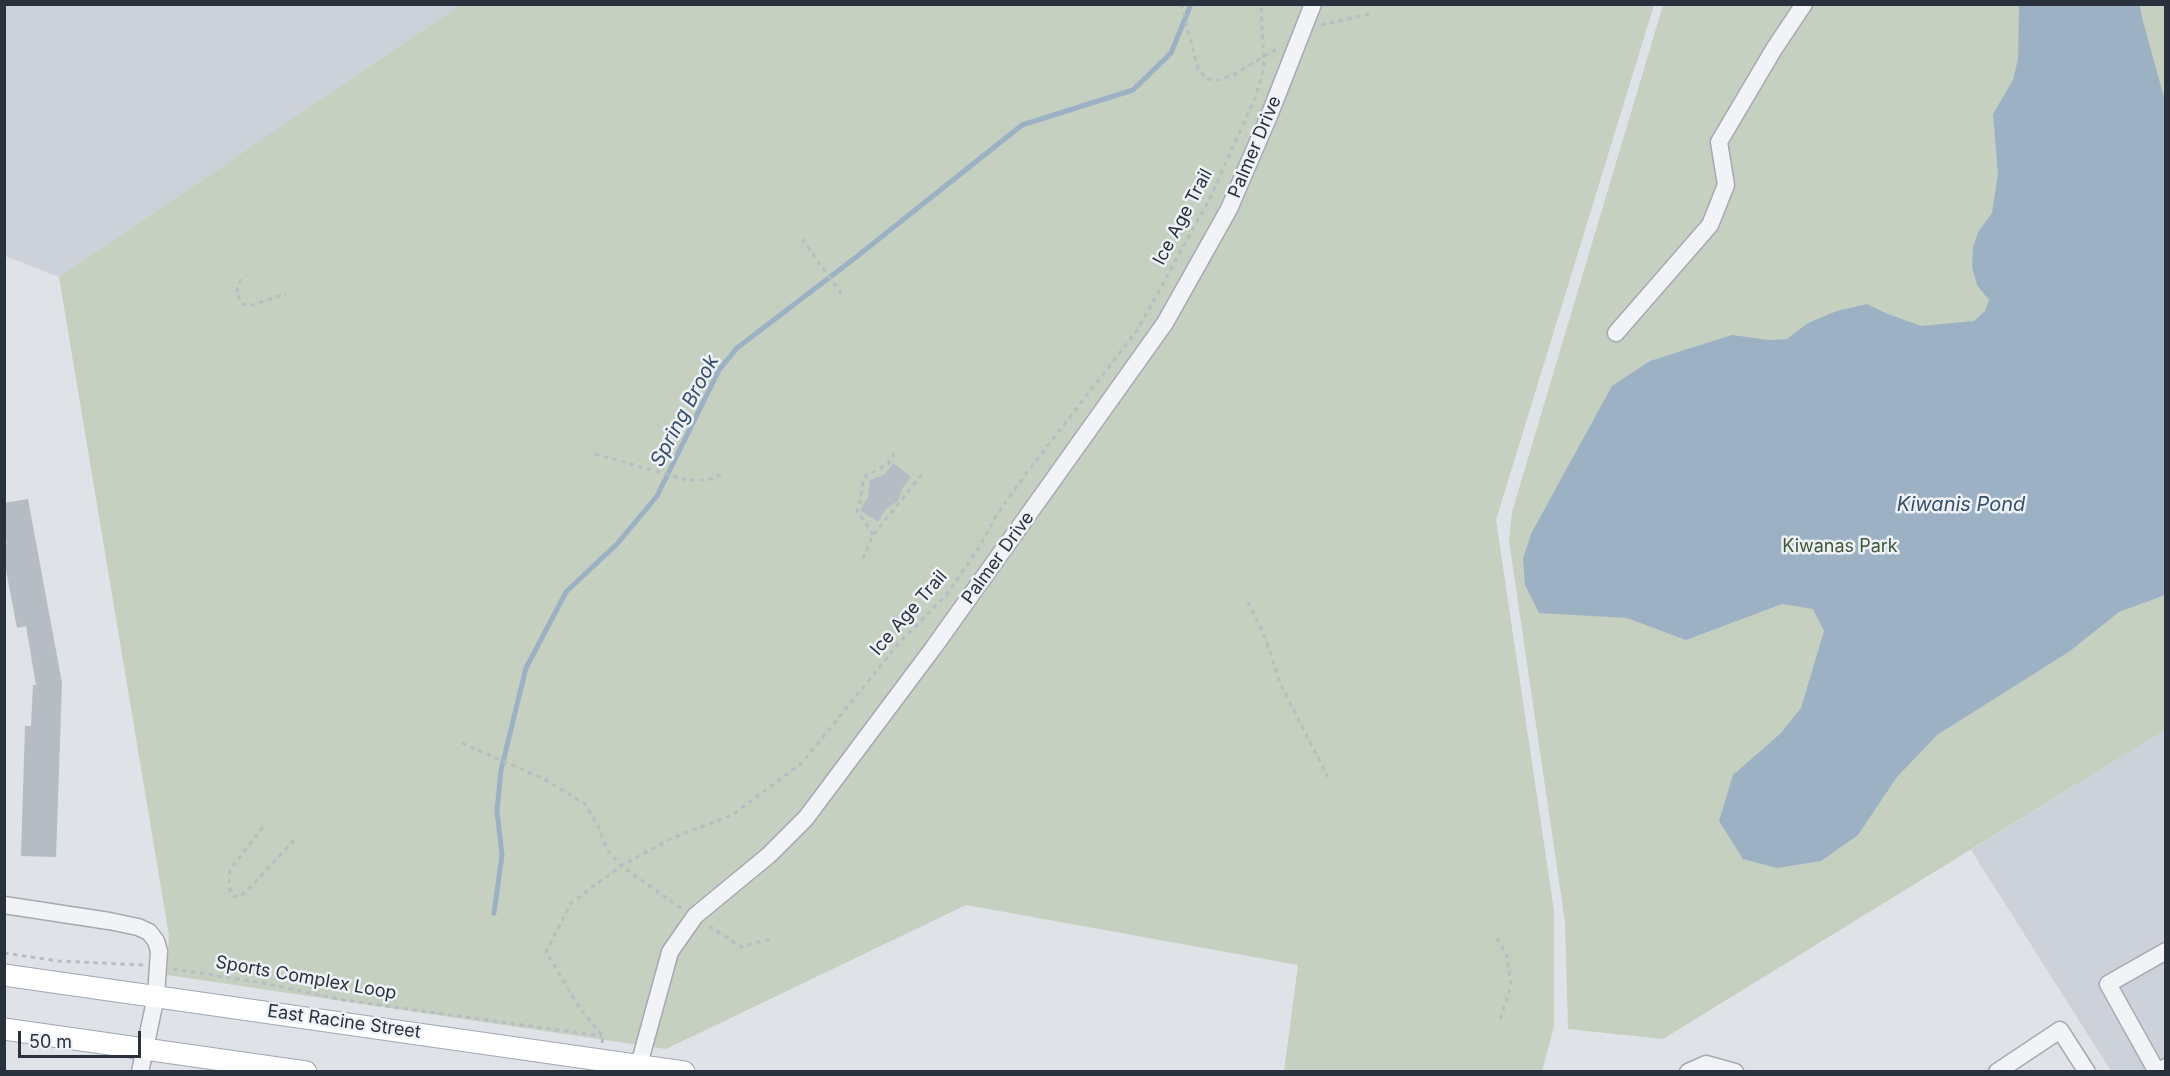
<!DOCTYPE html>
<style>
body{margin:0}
#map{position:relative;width:2170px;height:1076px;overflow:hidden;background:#dfe2e7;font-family:Inter,sans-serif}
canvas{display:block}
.frame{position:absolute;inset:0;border:6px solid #29313d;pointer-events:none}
.scale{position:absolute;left:18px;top:1031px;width:123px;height:27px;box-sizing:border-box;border:3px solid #29313d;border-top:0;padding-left:8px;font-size:18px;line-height:21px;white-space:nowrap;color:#29313d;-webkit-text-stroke:4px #eef1f5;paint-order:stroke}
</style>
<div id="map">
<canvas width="2170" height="1076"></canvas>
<div class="frame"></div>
<div class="scale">50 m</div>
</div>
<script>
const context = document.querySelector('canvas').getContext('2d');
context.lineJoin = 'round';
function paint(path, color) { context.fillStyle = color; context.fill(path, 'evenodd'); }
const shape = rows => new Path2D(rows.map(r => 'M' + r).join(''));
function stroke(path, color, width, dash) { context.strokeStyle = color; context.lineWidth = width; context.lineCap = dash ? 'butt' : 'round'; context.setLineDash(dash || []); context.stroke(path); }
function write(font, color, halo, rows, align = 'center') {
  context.font = font + ' Inter,sans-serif'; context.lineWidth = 5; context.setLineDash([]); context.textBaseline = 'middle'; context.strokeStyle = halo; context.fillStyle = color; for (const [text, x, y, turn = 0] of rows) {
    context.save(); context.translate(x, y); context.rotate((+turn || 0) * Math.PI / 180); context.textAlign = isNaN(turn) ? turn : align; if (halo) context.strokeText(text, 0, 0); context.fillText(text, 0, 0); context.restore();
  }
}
paint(shape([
 [4,5,5,4,460,5,59,277,5,256],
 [2165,730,2165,1071,2111,1071,1971,850]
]), '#cdd1d9');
paint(shape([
 [460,5,1654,5,1496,520,1554,911,1554,1026,1542,1071,1284,1071,1298,965,966,905,666,1049,167,975,169,936,59,277],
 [1663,5,2165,5,2165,730,1663,1039,1568,1029,1565,922,1509,541,1512,512]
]), '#c5d0c1');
paint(shape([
 [2019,5,2140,5,2142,18,2165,101,2165,595,2119,612,2070,651,1937,735,1897,777,1858,835,1821,861,1777,868,1743,859,1719,821,1733,775,1781,733,1801,708,1824,631,1813,609,1782,604,1686,640,1627,618,1539,613,1525,585,1523,558,1532,532,1612,386,1650,361,1732,335,1769,340,1787,339,1808,323,1837,311,1867,304,1888,314,1921,326,1974,321,1985,311,1989,300,1977,285,1972,267,1973,248,1978,232,1992,213,1998,174,1993,114,2013,80,2018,59]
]), '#9cb1c4');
stroke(shape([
 [494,913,502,855,497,811,501,770,526,668,566,592,618,543,657,496,719,370,737,348,855,258,1022,125,1133,90,1171,53,1191,4]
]), '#9cb1c4', 5);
paint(shape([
 [893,463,911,477,902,489,898,501,886,509,878,522,860,510,868,497,870,480,885,474],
 [28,499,62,683,56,857,21,856,25,726,31,726,33,685,36,685,26,626,17,628,4,560,4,544,7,544,4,531,4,503]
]), '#b6bcc3');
const minor = shape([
 [1616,333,1710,225,1726,185,1719,142,1774,49,1804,4],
 [4,905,109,921,138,927,149,932,156,941,159,951,156,996,140,1072],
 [2166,951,2108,984,2157,1072,2166,1067],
 [637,1072,670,952,695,916,769,855,806,818,934,647,1165,323,1229,209,1269,116,1313,4],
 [1688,1072,1706,1064,1735,1072],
 [1997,1072,2060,1030,2087,1072]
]);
const major = shape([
 [4,975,684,1072],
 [4,1029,306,1072]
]);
stroke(minor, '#a5a9b1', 19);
stroke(major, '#9fa7b2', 23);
stroke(shape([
 [1181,4,1198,68,1206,79,1219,80,1233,75,1278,48],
 [1321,25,1369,14],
 [802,239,843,296],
 [241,279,236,293,243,304,249,306,286,294],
 [595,454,687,480,708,480,725,473],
 [873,535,857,510,861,498,863,480,867,475,888,464,896,450],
 [863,559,873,535,924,472],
 [1248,602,1265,637,1280,683,1328,777],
 [462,743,544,779,585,804,599,828,606,848,621,866,681,908],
 [263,827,230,870,229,887,233,896,239,897,252,886,297,837],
 [709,926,741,947,770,939],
 [1497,938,1507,956,1511,985,1499,1023],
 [4,953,58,961,143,965],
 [173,969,263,983,343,1000,602,1036],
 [602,1043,603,1036,581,1010,546,952,571,903,621,866,672,838,732,815,802,763,899,643,948,593,981,544,996,516,1025,475,1138,329,1209,200,1256,96,1264,66,1261,4]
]), '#b9bdc2', 3, [4.5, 4.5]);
stroke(minor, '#f1f3f6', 16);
stroke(major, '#fff', 21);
write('18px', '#29313d', '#eef1f5', [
 ["Palmer Drive",1255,147,-67],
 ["Ice Age Trail",1183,217,-62],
 ["Palmer Drive",998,558,-54],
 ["Ice Age Trail",909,613,-49],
 ["Sports Complex Loop",306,978,10],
 ["East Racine Street",344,1022,8]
]);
write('18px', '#3e5737', '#eef1f5', [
 ["Kiwanas Park",1840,547]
]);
write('italic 20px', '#36506d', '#eef1f5', [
 ["Spring Brook",685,411,-62],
 ["Kiwanis Pond",1961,505]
]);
</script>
